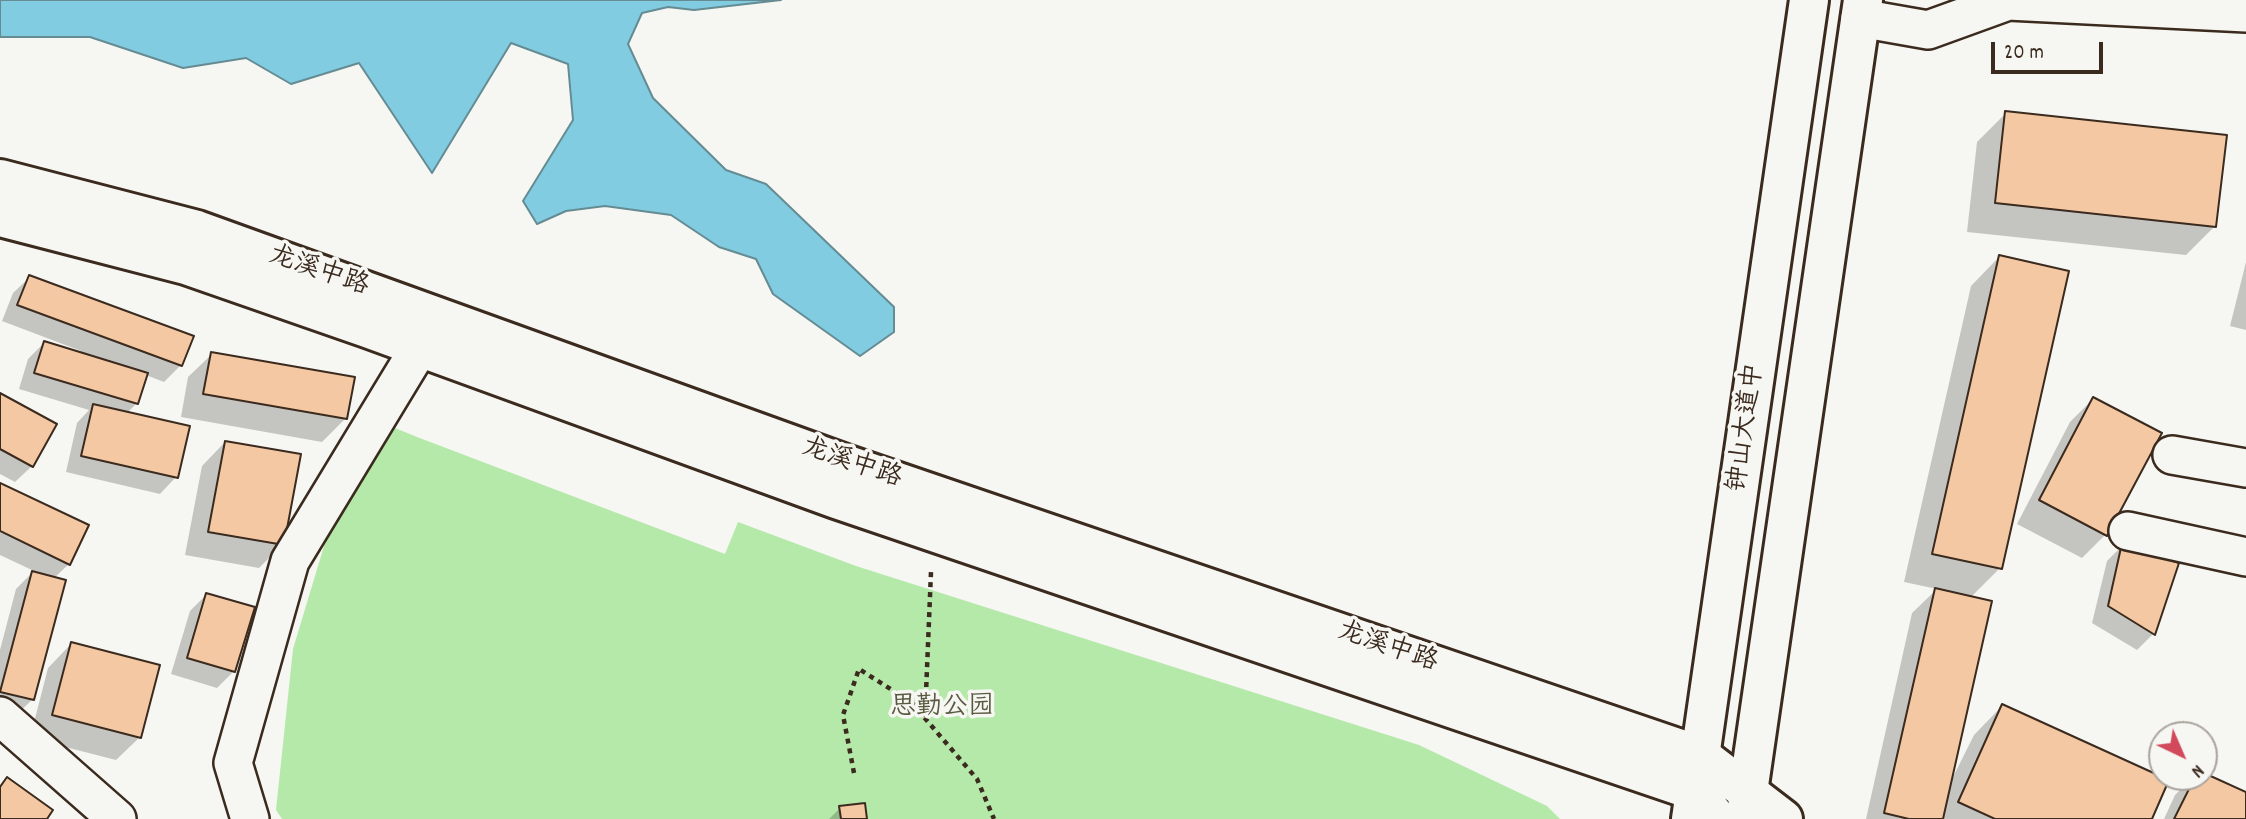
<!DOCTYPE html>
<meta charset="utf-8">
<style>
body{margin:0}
#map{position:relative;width:2246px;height:819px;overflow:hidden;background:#f6f6f2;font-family:Dekko,sans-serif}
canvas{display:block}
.north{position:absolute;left:2148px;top:721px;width:70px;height:70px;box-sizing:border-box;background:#f6f6f2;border:2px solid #aba49d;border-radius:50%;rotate:136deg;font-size:19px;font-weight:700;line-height:28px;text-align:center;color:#3b2a1e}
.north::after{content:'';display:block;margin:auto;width:24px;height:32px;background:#d1495b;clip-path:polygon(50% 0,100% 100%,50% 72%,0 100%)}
.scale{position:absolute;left:1991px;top:42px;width:112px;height:32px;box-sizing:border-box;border:4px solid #3b2a1e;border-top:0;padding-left:9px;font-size:21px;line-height:24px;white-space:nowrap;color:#3b2a1e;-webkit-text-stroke:5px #f6f6f2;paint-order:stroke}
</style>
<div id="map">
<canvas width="2246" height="819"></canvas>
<div class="north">N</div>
<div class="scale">20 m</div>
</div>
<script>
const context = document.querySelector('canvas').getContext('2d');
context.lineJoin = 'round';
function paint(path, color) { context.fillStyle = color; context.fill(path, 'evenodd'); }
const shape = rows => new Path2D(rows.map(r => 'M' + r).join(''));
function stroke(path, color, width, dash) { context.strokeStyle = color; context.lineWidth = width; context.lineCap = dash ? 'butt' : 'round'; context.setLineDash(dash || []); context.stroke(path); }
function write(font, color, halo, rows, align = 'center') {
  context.font = font + ' Dekko,"LXGW WenKai TC",sans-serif'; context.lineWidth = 7; context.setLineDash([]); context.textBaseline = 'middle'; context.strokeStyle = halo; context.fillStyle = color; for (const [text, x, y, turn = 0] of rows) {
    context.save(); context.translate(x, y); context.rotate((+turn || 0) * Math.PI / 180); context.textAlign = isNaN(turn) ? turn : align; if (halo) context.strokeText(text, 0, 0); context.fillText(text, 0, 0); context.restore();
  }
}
paint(shape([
 [365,410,390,426,417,437,725,554,738,522,856,566,1419,745,1547,806,1560,819,282,819,276,810,293,649]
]), '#b5e9aa');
const water = shape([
 [0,0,781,0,694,10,668,7,642,13,628,44,653,98,726,170,766,184,894,307,894,332,860,356,773,294,756,259,719,247,671,215,605,206,566,211,537,224,523,201,573,120,568,64,511,43,432,173,359,63,291,84,246,58,183,68,90,37,0,37,0,0]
]);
paint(water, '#81cce1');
stroke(water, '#658b93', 2);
paint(shape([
 [2006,113,2215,226,2186,255,1967,232,1977,142],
 [1999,257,2000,568,1970,598,1949,785,1974,735,2002,706,2150,819,1866,819,1912,613,1937,589,1904,582,1971,286],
 [2246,262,2246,330,2230,326],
 [30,277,181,365,164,382,146,375,137,403,126,414,176,477,160,494,66,472,77,423,89,410,19,389,28,359,44,343,80,353,81,351,2,321,13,293],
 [212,354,346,418,322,442,181,417,188,377],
 [0,395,32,466,15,482,0,474],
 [2093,399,2105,535,2082,558,2017,524,2070,422],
 [225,442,282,545,259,568,185,555,202,466],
 [0,485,69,564,54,578,33,699,16,715,0,711,0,650,16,589,34,571,0,555],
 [2123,545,2177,564,2153,634,2137,650,2092,623,2107,561],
 [206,595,234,671,217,688,171,674,190,611],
 [71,644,140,737,116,760,30,738,48,668],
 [2204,775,2246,794,2246,819,2164,819,2175,795,2193,777,2204,777],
 [840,808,865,819,829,819]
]), '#0003');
const building = shape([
 [2005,111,2227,135,2216,227,1995,203,2005,111],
 [1999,255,2069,271,2002,569,1932,554,1999,255],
 [29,275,194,336,182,366,17,305,29,275],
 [44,341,148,373,138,404,34,373,44,341],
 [211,352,355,377,347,419,203,394,211,352],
 [0,393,57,424,33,467,0,449,0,393],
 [2093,397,2162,433,2107,536,2039,500,2093,397],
 [93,404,190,426,178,478,81,456,93,404],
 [225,441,301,454,284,545,208,532,225,441],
 [0,483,89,525,70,565,0,531,0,483],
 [2122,543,2179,563,2155,635,2108,606,2122,543],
 [32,571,66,580,34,700,0,692,32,571],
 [1935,588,1992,601,1943,819,1909,819,1884,813,1935,588],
 [206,593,255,607,235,672,187,658,206,593],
 [71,642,160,665,141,738,52,715,71,642],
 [2002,704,2169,780,2152,819,1995,819,1958,802,2002,704],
 [2204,773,2246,792,2246,819,2174,819,2195,777,2204,777,2204,773],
 [7,777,53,810,47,819,0,819,0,787,7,777],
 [865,803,867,819,841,819,839,806,865,803]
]);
paint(building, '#f3c8a2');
stroke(building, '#3b2a1e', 2);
const minor = shape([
 [1860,18,1928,30,2008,1,2246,13],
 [2172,455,2246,468],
 [2128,531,2246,557],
 [0,716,117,819],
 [250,819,233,763,290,561,435,322]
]);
const major = shape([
 [0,179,197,230,848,465,1701,756,1783,819],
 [0,217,186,265,367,328,836,499,1695,791,1717,819]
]);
const highway = shape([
 [1691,819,1809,0],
 [1747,819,1748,792,1863,0]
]);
stroke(minor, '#3b2a1e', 42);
stroke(major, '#3b2a1e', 44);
stroke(highway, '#3b2a1e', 44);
stroke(shape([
 [925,717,931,572],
 [854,773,843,715,859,669,911,702,977,779,994,819]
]), '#3b2a1e', 4.5, [5, 5]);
stroke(minor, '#f6f6f2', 37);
stroke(major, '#f6f6f2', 38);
stroke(highway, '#f6f6f2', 38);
write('26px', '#3b2a1e', '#f6f6f2', [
 ["龙溪中路",318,273,19],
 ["钟山大道中",1748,428,-82],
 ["龙溪中路",851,465,19],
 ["龙溪中路",1387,649,19]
]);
write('26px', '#5a5a41', '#f6f6f2', [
 ["思勤公园",942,709]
]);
</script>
